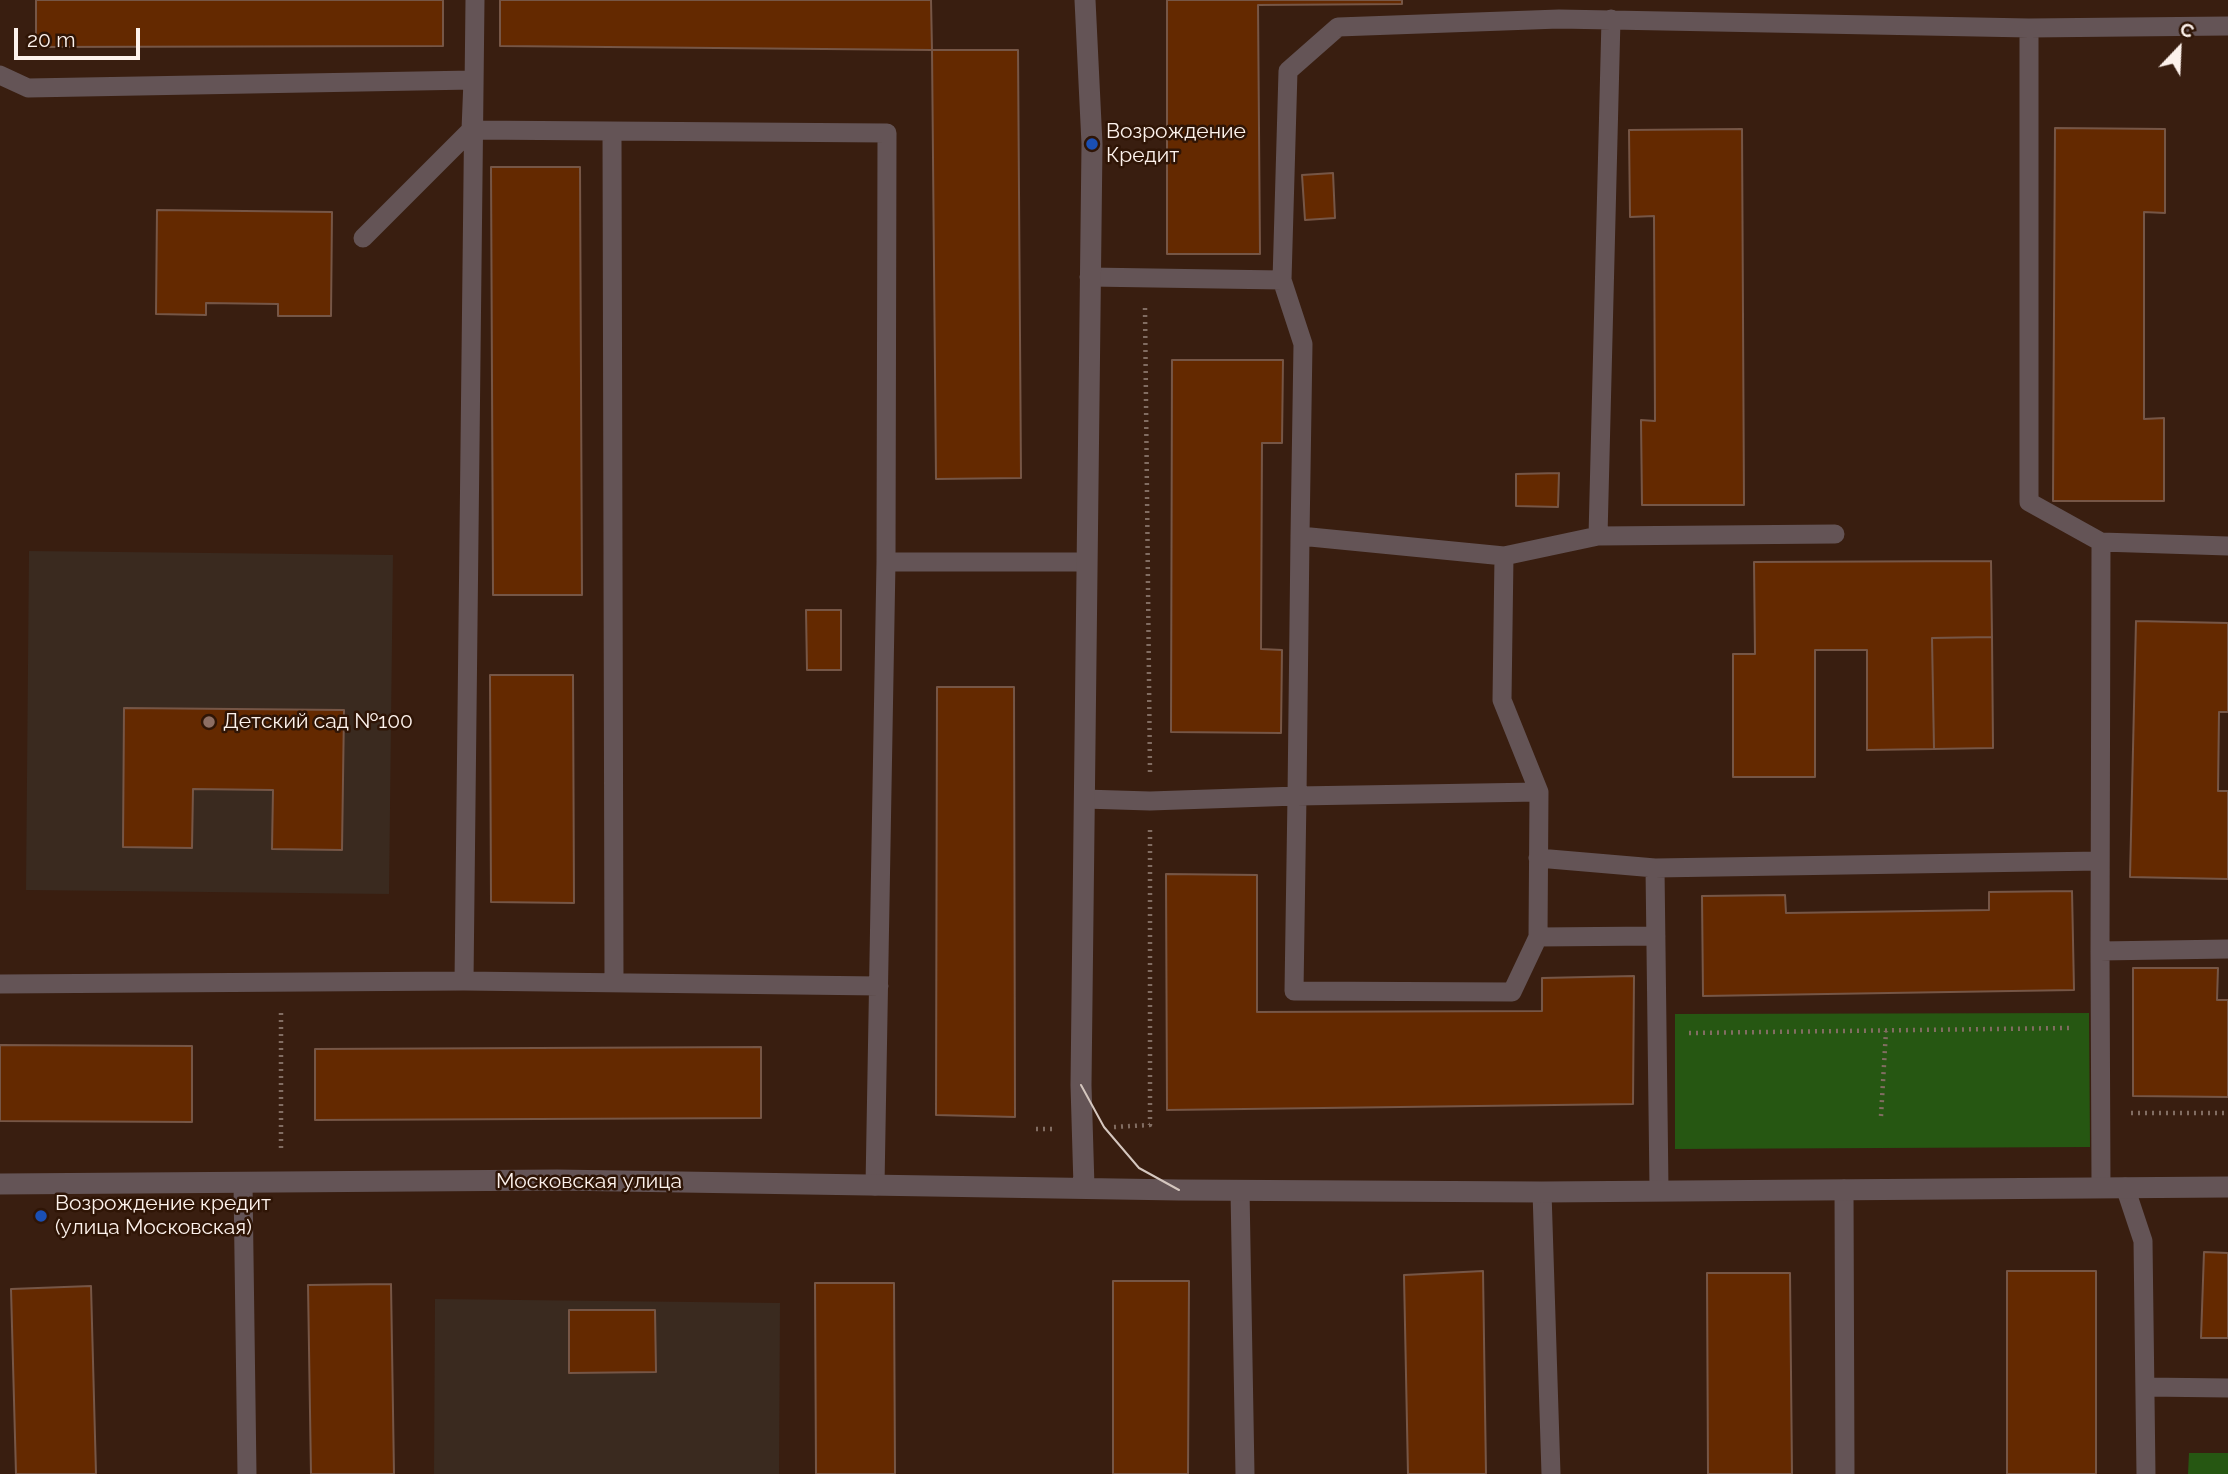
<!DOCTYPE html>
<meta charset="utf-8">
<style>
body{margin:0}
#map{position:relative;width:2228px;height:1474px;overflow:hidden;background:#391e10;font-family:Raleway,sans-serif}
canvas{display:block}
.north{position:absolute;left:2144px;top:14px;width:70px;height:70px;-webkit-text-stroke:5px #2f1506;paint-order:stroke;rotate:23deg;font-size:19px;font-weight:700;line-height:28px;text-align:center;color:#fdf2ec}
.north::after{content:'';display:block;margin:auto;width:24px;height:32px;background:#fdf2ec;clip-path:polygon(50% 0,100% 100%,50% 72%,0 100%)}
.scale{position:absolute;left:14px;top:28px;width:126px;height:32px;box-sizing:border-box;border:4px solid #fdf2ec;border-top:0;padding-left:9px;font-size:21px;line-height:24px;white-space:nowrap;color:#fdf2ec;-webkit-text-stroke:5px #2f1506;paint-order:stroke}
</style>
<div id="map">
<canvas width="2228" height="1474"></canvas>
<div class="north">С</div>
<div class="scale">20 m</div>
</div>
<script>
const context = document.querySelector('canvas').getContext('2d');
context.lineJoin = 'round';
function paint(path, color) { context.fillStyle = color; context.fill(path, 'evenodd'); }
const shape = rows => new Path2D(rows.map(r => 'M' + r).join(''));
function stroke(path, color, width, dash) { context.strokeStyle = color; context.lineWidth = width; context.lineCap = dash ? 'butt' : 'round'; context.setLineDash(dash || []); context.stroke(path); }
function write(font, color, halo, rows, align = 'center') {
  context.font = font + ' Raleway,sans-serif'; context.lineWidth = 5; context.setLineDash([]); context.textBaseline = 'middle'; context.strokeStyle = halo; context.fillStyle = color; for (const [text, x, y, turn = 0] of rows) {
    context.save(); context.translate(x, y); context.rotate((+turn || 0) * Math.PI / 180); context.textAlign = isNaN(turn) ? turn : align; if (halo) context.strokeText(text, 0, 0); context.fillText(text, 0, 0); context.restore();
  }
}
paint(shape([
 [29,551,393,555,389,894,26,890],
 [435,1299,780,1303,779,1474,434,1474]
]), '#3a2a1f');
paint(shape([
 [2089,1013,2090,1147,1675,1149,1675,1014],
 [2189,1453,2228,1453,2228,1474,2188,1474]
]), '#265712');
const building = shape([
 [36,0,443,0,443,46,36,47,36,0],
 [500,0,931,0,932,50,500,46,500,0],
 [1167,0,1402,0,1402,4,1258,5,1260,254,1167,254,1167,0],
 [932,50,1018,50,1021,478,936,479,932,50],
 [2055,128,2165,129,2165,213,2144,212,2144,419,2164,418,2164,501,2053,501,2055,128],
 [1742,129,1744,505,1642,505,1641,420,1655,421,1654,216,1630,217,1629,130,1742,129],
 [491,167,580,167,582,595,493,595,491,167],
 [1333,173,1335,218,1305,220,1302,175,1333,173],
 [157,210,332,212,331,316,278,316,278,304,206,303,206,315,156,314,157,210],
 [1172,360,1283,360,1282,443,1262,443,1261,649,1282,650,1281,733,1171,732,1172,360],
 [1559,473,1558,507,1516,506,1516,474,1559,473],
 [1991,561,1992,637,1932,638,1934,749,1867,750,1867,650,1815,650,1815,777,1733,777,1733,654,1755,654,1754,562,1991,561],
 [806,610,841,610,841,670,807,670,806,610],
 [2136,621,2228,623,2228,712,2219,712,2218,791,2228,791,2228,879,2130,877,2136,621],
 [1992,637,1993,748,1934,749,1932,638,1992,637],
 [490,675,573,675,574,903,491,902,490,675],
 [937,687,1014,687,1015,1117,936,1115,937,687],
 [124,708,344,710,342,850,272,849,273,790,193,789,192,848,123,847,124,708],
 [1166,874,1257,875,1257,1012,1542,1011,1542,978,1634,976,1633,1104,1167,1110,1166,874],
 [2072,891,2074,990,1703,996,1702,896,1785,895,1786,913,1989,910,1989,892,2072,891],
 [2133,968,2218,968,2217,1000,2228,1000,2228,1097,2133,1096,2133,968],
 [0,1045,192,1046,192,1122,0,1121,0,1045],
 [761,1047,761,1118,315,1120,315,1049,761,1047],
 [2204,1252,2228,1253,2228,1338,2201,1338,2204,1252],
 [1483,1271,1486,1474,1408,1474,1404,1275,1483,1271],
 [2007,1271,2096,1271,2096,1474,2007,1474,2007,1271],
 [1707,1273,1790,1273,1792,1474,1708,1474,1707,1273],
 [1113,1281,1189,1281,1188,1474,1113,1474,1113,1281],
 [815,1283,894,1283,895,1474,816,1474,815,1283],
 [391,1284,394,1474,311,1474,308,1285,391,1284],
 [91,1286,96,1474,16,1474,11,1289,91,1286],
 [569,1310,655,1310,656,1372,569,1373,569,1310]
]);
paint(building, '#642900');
stroke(building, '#765646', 2);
stroke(shape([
 [1145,308,1150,772],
 [281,1013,281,1151],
 [1689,1033,2069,1028],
 [2131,1113,2228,1113],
 [1881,1116,1886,1031],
 [1114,1127,1150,1125,1150,830],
 [1036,1129,1053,1129]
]), '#826d62', 4.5, [2, 5]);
stroke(shape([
 [2029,28,2029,502,2101,542,2100,951],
 [0,75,28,88,473,80],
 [473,80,471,130,887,133,886,562,875,1186],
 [612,132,614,981],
 [363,238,471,130,472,123],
 [1089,277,1282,280,1288,71,1338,27,1559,19,2029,28,2228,26],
 [1300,536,1504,556,1598,536,1835,534],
 [1598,536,1611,19],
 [2101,542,2228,546],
 [1504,556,1502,700,1539,792],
 [886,562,1085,562],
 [1084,799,1150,801,1297,796,1539,792,1538,937,1512,992,1294,991,1297,796,1300,536,1303,344,1282,280],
 [1538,858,1655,868],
 [1538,937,1656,936],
 [464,981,475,0],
 [0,984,464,981,879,986],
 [243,1184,247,1474],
 [2101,1186,2100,951,2228,949],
 [2125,1187,2143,1241,2146,1474],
 [1659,1189,1655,868,2100,861],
 [1844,1189,1845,1474],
 [1240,1190,1245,1474],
 [1542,1192,1551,1474],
 [2146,1387,2228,1388]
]), '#645456', 19);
stroke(shape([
 [0,1184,557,1180,1179,1190,1542,1192,2228,1187],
 [1084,1187,1081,1085,1092,144,1085,0]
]), '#645456', 21);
stroke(shape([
 [1081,1085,1104,1127,1139,1168,1179,1190]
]), '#d5c7bf', 2);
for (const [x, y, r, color] of [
 [1092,144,7,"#1a4fb4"],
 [209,722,7,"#8d6e63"],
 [41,1216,7,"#1a4fb4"]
]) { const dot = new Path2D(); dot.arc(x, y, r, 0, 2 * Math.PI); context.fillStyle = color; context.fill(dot); stroke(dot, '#2f1506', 2.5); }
write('21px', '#fdf2ec', '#2f1506', [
 ["Возрождение",1106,132],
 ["Кредит",1106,156],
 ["Детский сад №100",223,722],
 ["Возрождение кредит",55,1204],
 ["(улица Московская)",55,1228]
], 'left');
write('21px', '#fdf2ec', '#2f1506', [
 ["Московская улица",589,1182]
]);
</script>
